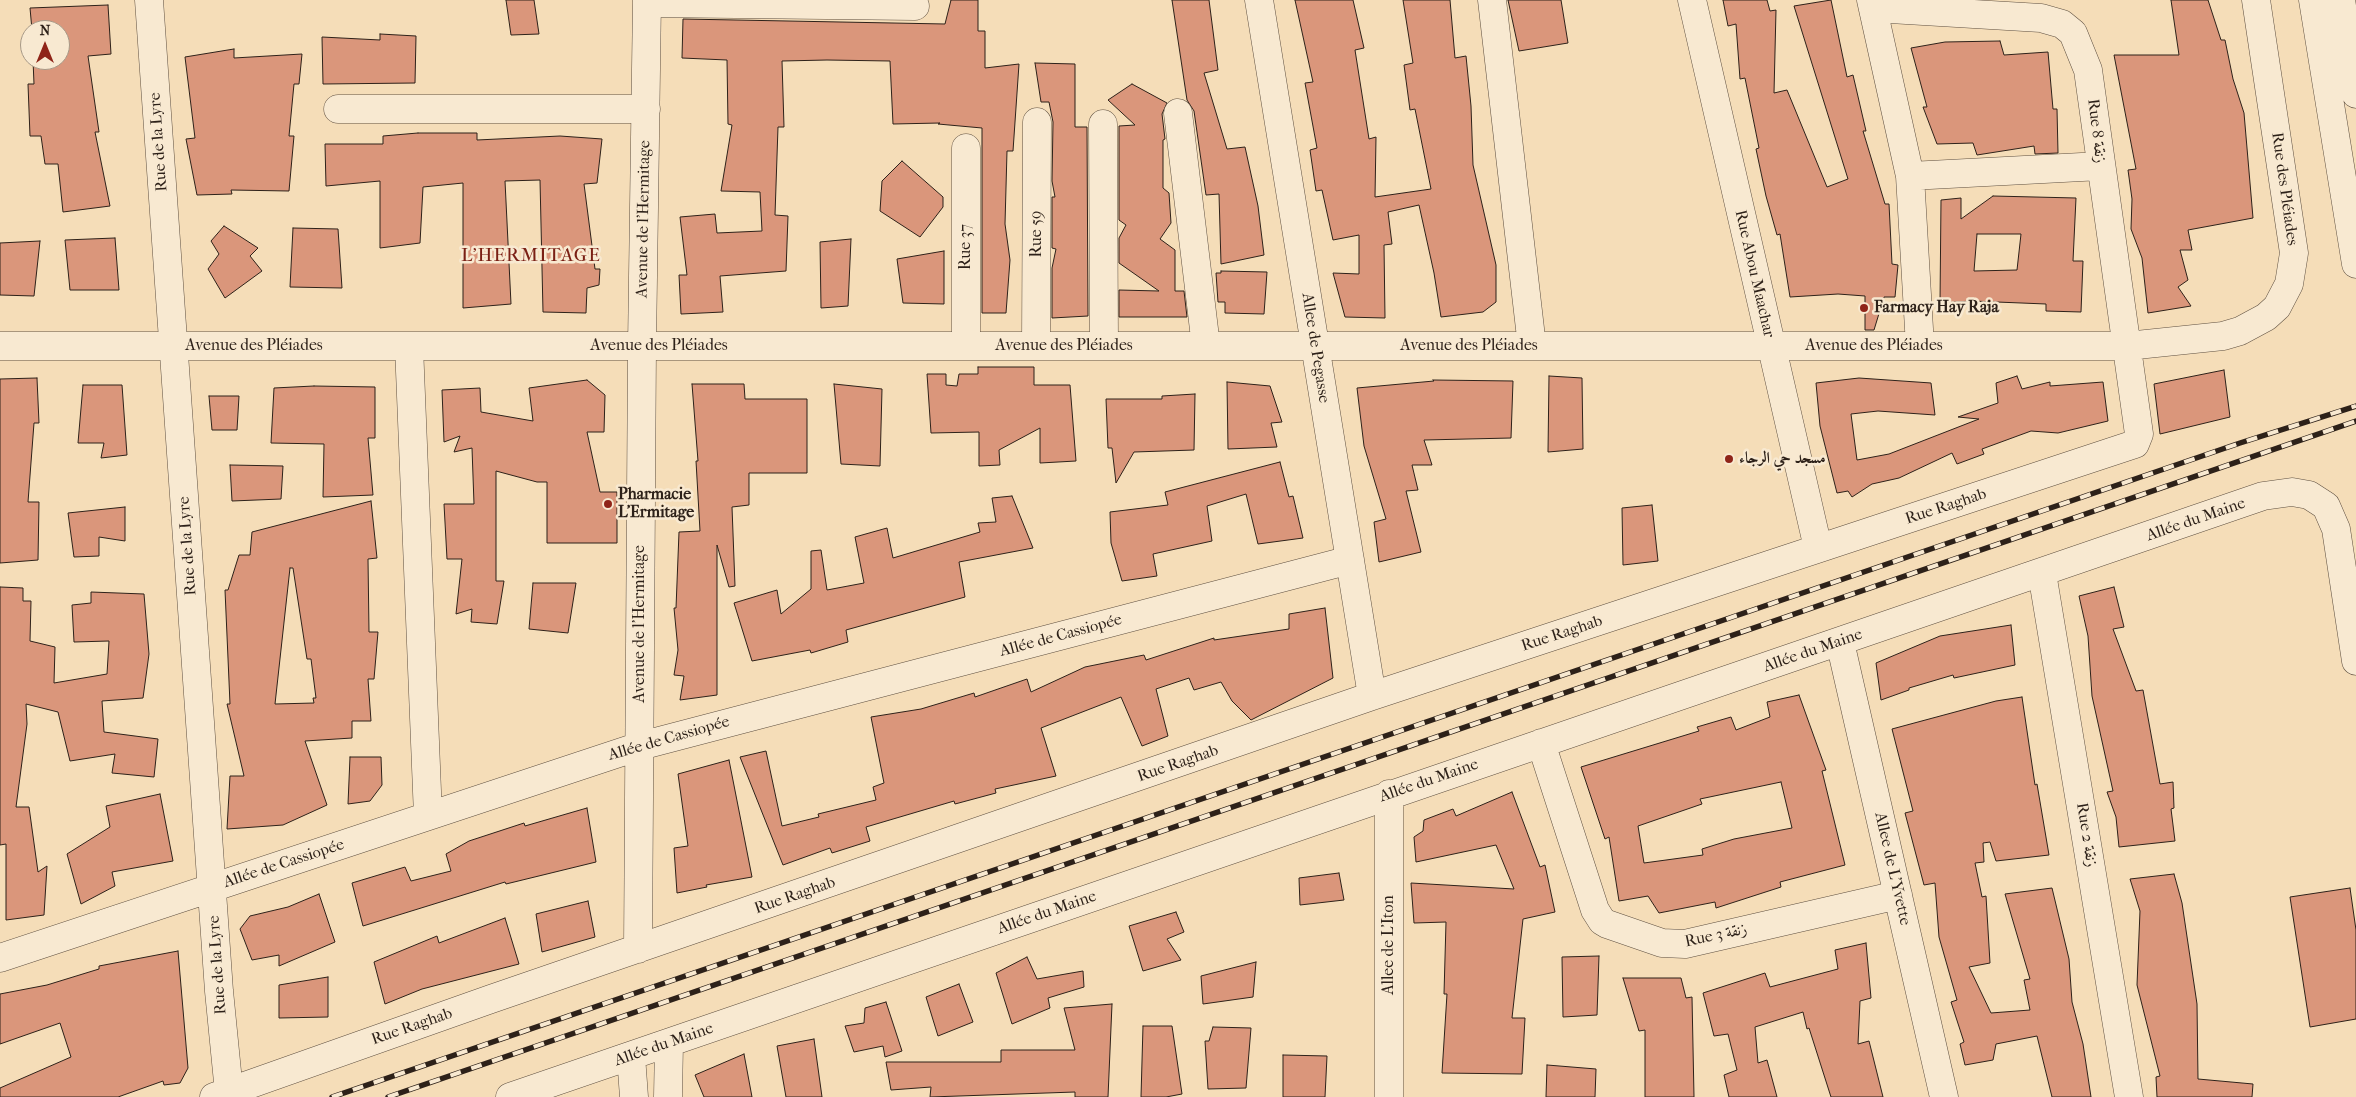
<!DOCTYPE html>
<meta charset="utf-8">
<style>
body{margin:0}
#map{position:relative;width:2356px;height:1097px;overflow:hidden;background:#f5ddb8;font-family:"IM FELL French Canon",serif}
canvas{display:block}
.north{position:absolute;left:20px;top:20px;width:50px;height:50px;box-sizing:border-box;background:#f8e9d1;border:1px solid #a79987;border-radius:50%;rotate:0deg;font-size:14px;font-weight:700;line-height:20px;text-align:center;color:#2d2119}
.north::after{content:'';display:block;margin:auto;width:18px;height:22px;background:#8f2418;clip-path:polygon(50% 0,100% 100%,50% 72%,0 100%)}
</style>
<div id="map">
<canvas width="2356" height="1097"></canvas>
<div class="north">N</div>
</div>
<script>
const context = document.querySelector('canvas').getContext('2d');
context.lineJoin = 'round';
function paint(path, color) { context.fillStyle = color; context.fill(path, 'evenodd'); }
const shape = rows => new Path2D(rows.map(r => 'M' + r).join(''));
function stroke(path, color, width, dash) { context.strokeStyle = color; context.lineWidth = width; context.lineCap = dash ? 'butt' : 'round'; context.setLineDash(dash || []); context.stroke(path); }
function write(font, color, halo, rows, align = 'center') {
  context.font = font + ' "IM FELL French Canon",Amiri,serif'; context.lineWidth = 5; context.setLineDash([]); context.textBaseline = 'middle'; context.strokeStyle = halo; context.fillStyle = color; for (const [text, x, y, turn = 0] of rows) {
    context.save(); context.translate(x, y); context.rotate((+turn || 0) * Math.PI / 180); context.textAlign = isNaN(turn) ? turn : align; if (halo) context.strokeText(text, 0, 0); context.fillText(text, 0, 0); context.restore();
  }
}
const building = shape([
 [506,0,534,0,539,34,511,35,506,0],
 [951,0,978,0,978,31,985,31,985,68,1019,64,1013,151,1007,151,1005,224,1010,260,1006,313,982,313,982,128,938,124,940,123,893,124,890,61,827,60,782,61,784,127,778,127,775,215,788,216,786,271,720,276,723,312,681,314,679,275,687,275,680,217,715,214,717,233,762,231,760,192,721,191,732,125,728,124,727,60,682,58,683,19,945,24,951,0],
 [1172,0,1209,0,1218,70,1204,73,1227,149,1245,147,1258,206,1264,255,1221,264,1219,194,1206,195,1194,111,1187,100,1172,0],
 [1295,0,1353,0,1364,48,1355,50,1369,139,1376,137,1375,197,1431,189,1415,109,1410,110,1404,65,1413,63,1403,0,1450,0,1455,58,1466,56,1471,106,1473,165,1496,265,1496,302,1483,312,1441,317,1434,273,1419,205,1388,212,1392,244,1384,245,1385,318,1345,317,1333,273,1359,274,1359,235,1333,240,1322,190,1316,191,1310,150,1317,148,1305,83,1313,82,1295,0],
 [1508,0,1561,0,1568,43,1519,51,1508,0],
 [1723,0,1767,0,1770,11,1776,10,1774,93,1787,90,1827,187,1848,179,1794,6,1831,0,1847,77,1853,75,1866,131,1863,131,1885,204,1889,204,1892,264,1898,265,1895,297,1884,297,1874,330,1865,330,1865,296,1838,294,1790,297,1780,234,1777,235,1766,196,1756,149,1759,148,1745,78,1740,79,1736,24,1728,26,1723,0],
 [2171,0,2208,0,2221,40,2225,40,2233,79,2244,113,2253,218,2188,230,2192,250,2180,250,2188,280,2178,287,2191,306,2148,313,2142,258,2131,229,2132,199,2128,170,2136,169,2114,55,2179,55,2171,0],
 [108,5,111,54,88,56,99,132,95,132,110,206,63,212,58,164,45,164,41,136,30,136,28,84,34,84,33,60,60,60,60,30,32,30,30,8,108,5],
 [380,34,416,36,415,83,323,84,322,37,380,40,380,34],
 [2000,41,2004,55,2048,52,2053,109,2057,109,2058,153,2035,154,2034,146,1977,155,1973,143,1937,144,1923,107,1927,107,1911,48,1945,42,2000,41],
 [234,49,234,58,302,54,299,84,294,84,289,136,294,136,289,191,231,190,232,194,197,195,186,139,195,138,185,57,234,49],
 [1035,63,1075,64,1075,127,1087,127,1088,316,1052,318,1052,268,1056,249,1052,248,1052,197,1055,197,1052,181,1053,122,1049,102,1041,102,1035,63],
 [1132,84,1167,103,1162,114,1165,139,1163,140,1163,188,1169,193,1171,223,1160,239,1175,250,1175,291,1184,291,1187,317,1119,317,1119,290,1159,291,1119,263,1119,238,1126,225,1119,220,1119,126,1135,125,1108,100,1132,84],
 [418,133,477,133,477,140,560,136,602,139,597,183,584,184,595,269,600,269,599,285,587,288,586,313,543,312,540,180,505,181,511,304,463,308,463,183,423,187,420,243,380,248,380,181,326,186,325,144,383,144,383,136,418,133],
 [902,161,943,197,943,207,920,237,880,211,882,181,902,161],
 [1993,196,2076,198,2073,261,2083,261,2081,312,2046,311,2046,304,1972,301,1940,303,1941,200,1961,198,1961,219,1993,196],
 [1977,234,2021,234,2017,270,1974,271,1977,234],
 [224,226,258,248,250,256,262,271,225,298,208,269,219,254,211,241,224,226],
 [293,228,338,229,342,288,290,287,293,228],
 [115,238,119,290,70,290,65,240,115,238],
 [851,239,848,306,821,308,820,242,851,239],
 [40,241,34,296,0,295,0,243,40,241],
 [944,251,944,304,903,303,897,259,944,251],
 [1221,271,1267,272,1264,314,1225,313,1225,302,1218,302,1216,273,1221,273,1221,271],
 [978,367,1034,367,1034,385,1070,385,1076,461,1040,463,1040,428,999,450,1000,465,979,466,979,432,931,433,927,374,946,374,946,385,957,386,959,374,978,374,978,367],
 [2224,370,2230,417,2160,434,2154,384,2224,370],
 [1549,376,1582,378,1583,449,1548,452,1549,376],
 [2017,376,2022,389,2050,382,2050,386,2103,382,2108,421,2058,433,2031,431,1982,449,1984,454,1957,464,1952,453,1899,478,1872,484,1852,497,1848,491,1837,493,1820,426,1816,383,1859,378,1931,383,1935,415,1878,411,1851,414,1857,460,1889,454,1979,419,1958,417,1998,403,1996,383,2017,376],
 [37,378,39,423,34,423,28,502,39,502,38,560,0,563,0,379,37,378],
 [587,380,605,395,604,432,587,432,600,492,617,492,617,543,547,543,547,482,537,482,496,471,496,581,504,581,497,624,471,622,472,609,456,614,462,559,447,559,444,504,474,504,472,448,454,452,460,436,444,442,442,390,480,388,481,412,533,421,529,388,587,380],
 [1433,380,1513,381,1511,438,1424,440,1432,465,1412,465,1418,490,1406,491,1421,552,1379,562,1374,522,1386,519,1364,446,1357,388,1434,381,1433,380],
 [1227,382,1270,386,1282,422,1271,423,1277,447,1228,449,1227,382],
 [692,384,744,384,745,399,807,399,807,473,749,473,749,505,732,507,735,586,729,587,717,545,717,695,680,700,684,676,674,675,678,650,674,608,676,608,679,532,700,531,696,461,698,461,692,384],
 [834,384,882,389,880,466,841,464,834,384],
 [83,385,122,385,127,455,101,458,104,443,78,443,83,385],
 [314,386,375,387,375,438,368,438,373,495,323,497,324,444,271,443,274,388,314,386],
 [1195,394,1194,450,1134,452,1116,483,1112,448,1108,448,1106,399,1162,399,1162,396,1195,394],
 [209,396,239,396,237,430,212,430,209,396],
 [1280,462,1289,497,1293,496,1303,538,1258,544,1246,494,1207,506,1212,541,1153,554,1157,576,1122,581,1111,543,1110,512,1168,505,1165,492,1280,462],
 [230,465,283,466,281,499,232,501,230,465],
 [1012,496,1033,548,959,562,965,597,846,630,848,642,811,653,810,650,752,661,734,603,777,590,781,614,811,589,811,551,821,550,827,590,864,583,855,537,887,528,893,558,980,532,978,523,996,522,992,498,1012,496],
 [371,501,377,558,368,559,369,632,378,632,374,679,368,679,371,721,352,721,352,738,305,741,327,805,283,825,227,829,230,776,244,776,227,704,230,704,225,590,228,590,239,555,250,555,252,532,371,501],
 [290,568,293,568,307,659,311,659,316,698,313,698,314,703,275,704,290,568],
 [1652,505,1658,561,1623,565,1622,508,1652,505],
 [125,507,125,541,99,537,99,556,74,557,68,513,125,507],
 [533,583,576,583,568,633,529,629,533,583],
 [0,587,23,588,23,601,31,601,30,641,55,647,54,683,107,674,109,641,74,642,72,605,91,603,91,592,144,594,149,654,143,698,102,701,104,732,158,739,154,777,112,773,115,754,70,761,58,712,26,704,27,724,16,807,29,807,38,872,47,866,44,915,6,920,6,844,0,845,0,587],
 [2114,587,2124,627,2113,629,2136,691,2143,690,2160,784,2173,782,2174,808,2171,809,2175,841,2119,847,2116,817,2107,792,2113,791,2092,696,2088,636,2079,596,2114,587],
 [1325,608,1333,678,1251,720,1232,701,1221,682,1194,690,1189,678,1156,689,1168,736,1142,746,1121,697,1041,728,1056,776,995,789,996,793,955,804,954,801,866,827,870,841,832,853,830,848,783,865,740,757,766,751,782,826,819,817,818,814,876,800,873,787,884,783,871,717,921,709,974,693,975,697,1027,679,1031,692,1085,667,1144,655,1146,660,1214,638,1214,640,1289,629,1289,614,1325,608],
 [2011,625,2015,665,1954,678,1953,675,1909,688,1909,690,1881,700,1876,663,1940,636,2011,625],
 [1799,695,1826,770,1822,771,1845,865,1780,882,1781,887,1716,908,1715,902,1659,913,1648,896,1619,901,1609,837,1605,839,1581,767,1699,731,1697,727,1731,717,1736,730,1770,717,1767,702,1799,695],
 [1781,782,1792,828,1734,839,1702,849,1703,855,1644,863,1638,826,1702,804,1700,799,1781,782],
 [2022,697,2035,785,2037,784,2049,855,1996,861,1990,842,1983,843,1984,862,1975,863,1982,897,1986,896,1990,963,1969,967,1991,1013,2030,1010,2024,980,2030,979,2005,894,2052,888,2069,959,2072,1002,2083,1044,2091,1097,2052,1097,2037,1036,1996,1044,1993,1060,1965,1065,1960,1044,1964,1042,1951,1002,1957,1000,1939,937,1935,883,1924,885,1905,813,1913,811,1892,729,1996,701,2022,697],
 [350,757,381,757,382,785,370,801,348,804,350,757],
 [729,760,752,877,706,885,707,887,677,893,674,848,688,846,678,774,729,760],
 [1512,792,1540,867,1545,865,1555,912,1523,919,1512,1018,1525,1018,1522,1074,1442,1073,1447,994,1444,994,1446,922,1414,923,1411,883,1514,889,1496,845,1416,862,1414,837,1423,831,1424,820,1453,809,1456,816,1512,792],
 [160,794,173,861,112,872,115,886,81,904,67,854,110,827,106,806,160,794],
 [587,808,596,862,506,884,505,882,363,926,352,883,405,867,411,881,451,871,446,854,469,841,524,823,525,826,587,808],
 [1339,873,1344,900,1300,905,1299,878,1339,873],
 [2174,874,2182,903,2197,1004,2198,1079,2253,1084,2252,1097,2157,1097,2156,1077,2160,1076,2137,985,2140,911,2130,879,2174,874],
 [2350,888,2356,930,2356,1019,2310,1027,2290,897,2350,888],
 [319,894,335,942,279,966,279,955,252,960,240,929,250,916,288,907,319,894],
 [588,901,595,937,542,952,536,914,588,901],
 [1176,912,1184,932,1167,939,1181,960,1143,971,1129,926,1176,912],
 [505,918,519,964,422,989,385,1004,374,962,437,936,439,943,505,918],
 [1866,943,1871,998,1860,1001,1858,1044,1869,1041,1883,1097,1831,1097,1809,1028,1807,1029,1803,1012,1755,1027,1758,1063,1767,1060,1777,1097,1729,1097,1724,1075,1737,1070,1728,1034,1714,1036,1703,993,1765,973,1770,987,1838,969,1835,950,1866,943],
 [178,951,188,1068,180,1083,164,1085,163,1081,118,1097,0,1097,0,1088,71,1057,60,1023,0,1044,0,994,47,985,99,969,99,966,178,951],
 [1599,956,1597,1015,1563,1017,1562,957,1599,956],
 [1027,957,1037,979,1083,971,1084,987,1048,998,1050,1008,1012,1024,996,973,1027,957],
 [1256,962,1253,997,1203,1004,1201,976,1256,962],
 [328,977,328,1017,279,1018,279,985,328,977],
 [1623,978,1681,978,1686,998,1692,997,1694,1097,1645,1097,1645,1030,1639,1031,1623,978],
 [959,984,973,1022,938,1036,926,997,959,984],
 [886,1002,902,1051,885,1057,883,1046,854,1052,845,1026,864,1023,865,1008,886,1002],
 [1112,1004,1108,1097,1075,1097,1075,1092,930,1097,931,1087,891,1090,886,1062,1001,1062,1001,1050,1075,1050,1064,1008,1112,1004],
 [1143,1026,1172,1026,1182,1094,1166,1097,1141,1097,1143,1026],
 [1213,1027,1251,1028,1246,1088,1208,1089,1205,1041,1209,1041,1213,1027],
 [814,1039,822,1097,786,1097,777,1046,814,1039],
 [744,1054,752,1097,704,1097,695,1075,744,1054],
 [1283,1055,1327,1056,1325,1097,1283,1097,1283,1055],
 [1547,1065,1596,1069,1595,1097,1546,1097,1547,1065]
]);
paint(building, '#da967b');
stroke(building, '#2d2119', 1);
const minor = shape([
 [149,0,219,991,229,1092],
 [1259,0,1372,696],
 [1492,0,1532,346],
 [1692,0,1818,548],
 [1871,0,1910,176,1920,346],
 [2313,0,2356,264],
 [2341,0,2356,94],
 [647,3,915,6],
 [338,109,646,109],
 [1178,113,1206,346],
 [1103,124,1104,346],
 [966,148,966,346],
 [1910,176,2101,166],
 [0,346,2127,346,2223,336,2240,331,2266,317,2277,307,2289,284,2294,253,2256,0],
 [409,346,428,816],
 [1036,346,1037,122],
 [2042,573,2129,1097],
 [1840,642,1944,1097],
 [1541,743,1595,910,1602,921,1607,924,1662,943,1685,944,1898,895],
 [638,949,642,346,647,0],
 [0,958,640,746,1350,560],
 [631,1056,634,1097],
 [214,1097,491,999,1372,696,2135,444,2139,434,2088,70,2073,33,2062,24,2041,18,1873,8],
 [510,1097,2263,496,2292,492,2309,495,2326,506,2336,529,2356,661],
 [668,1097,669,1043],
 [1389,1097,1389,794]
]);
stroke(minor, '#5f5041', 29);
stroke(minor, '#f8e9d1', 28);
const rail = shape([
 [332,1097,2240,443,2356,406],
 [388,1097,2356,421]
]);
stroke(rail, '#2d2119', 5.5);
stroke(rail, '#f8e9d1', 4, [11]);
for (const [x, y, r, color] of [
 [1864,308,5,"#8f2418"],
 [1729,459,5,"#8f2418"],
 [608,504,5,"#8f2418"]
]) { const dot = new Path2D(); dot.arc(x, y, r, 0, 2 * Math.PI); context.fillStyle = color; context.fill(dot); stroke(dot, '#f8e9d1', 2); }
write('16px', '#2d2119', '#f8e9d1', [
 ["Rue 8 زنقة",2096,131,83],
 ["Rue de la Lyre",159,142,-94],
 ["Rue des Pléiades",2284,189,82],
 ["Avenue de l'Hermitage",644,219,-89],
 ["Rue 59",1037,234,-90],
 ["Rue 37",966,247,-90],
 ["Rue Abou Maachar",1754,274,77],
 ["Avenue des Pléiades",254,346],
 ["Avenue des Pléiades",659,346],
 ["Avenue des Pléiades",1064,346],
 ["Avenue des Pléiades",1469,346],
 ["Avenue des Pléiades",1874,346],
 ["Allee de Pegasse",1315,348,81],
 ["Rue Raghab",1946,507,-18],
 ["Allée du Maine",2196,520,-19],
 ["Rue de la Lyre",188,546,-94],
 ["Avenue de l'Hermitage",640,624,-90],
 ["Rue Raghab",1562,634,-18],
 ["Allée de Cassiopée",1061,636,-15],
 ["Allée du Maine",1813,651,-19],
 ["Allée de Cassiopée",669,739,-16],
 ["Rue Raghab",1178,764,-19],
 ["Allée du Maine",1429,781,-19],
 ["Rue 2 زنقة",2086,835,81],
 ["Allée de Cassiopée",284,864,-18],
 ["Allee de L'Yvette",1892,869,77],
 ["Rue Raghab",795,896,-19],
 ["Allée du Maine",1047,913,-19],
 ["Rue 3 زنقة",1716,936,-12],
 ["Allee de L'Iton",1389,945,-90],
 ["Rue de la Lyre",218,965,-94],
 ["Rue Raghab",412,1027,-19],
 ["Allée du Maine",664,1045,-19]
]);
write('bold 16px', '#2d2119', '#f8e9d1', [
 ["Farmacy Hay Raja",1874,308],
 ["مسجد حي الرجاء",1739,459],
 ["Pharmacie",618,495],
 ["L'Ermitage",618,513]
], 'left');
context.letterSpacing = '1px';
write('19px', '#7a1f14', '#f8e9d1', [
 ["L'HERMITAGE",531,256]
]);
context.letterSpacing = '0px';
</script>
